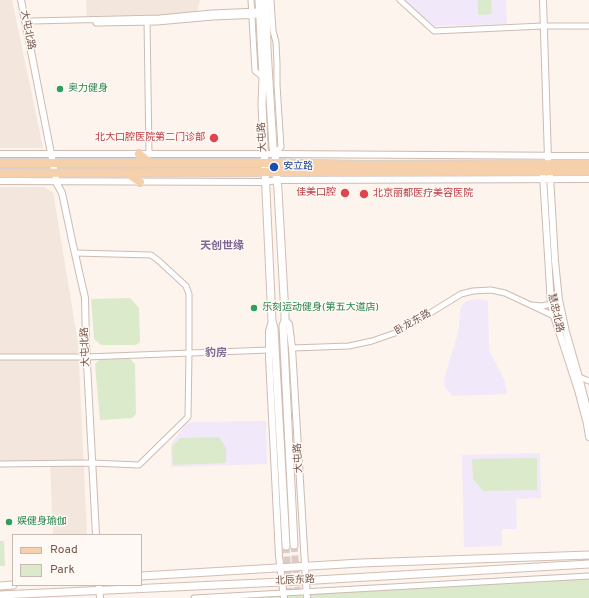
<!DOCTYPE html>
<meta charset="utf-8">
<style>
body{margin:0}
#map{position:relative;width:589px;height:598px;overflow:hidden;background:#fcf4ed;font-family:Overpass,sans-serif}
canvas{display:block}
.legend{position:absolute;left:12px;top:534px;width:130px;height:52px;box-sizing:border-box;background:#fef9f4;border:1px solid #c8b9b2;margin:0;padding:5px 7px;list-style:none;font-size:12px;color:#775950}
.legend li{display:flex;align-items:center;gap:8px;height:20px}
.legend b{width:20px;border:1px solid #c8b9b2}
</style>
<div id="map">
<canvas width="589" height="598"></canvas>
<ul class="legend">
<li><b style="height:5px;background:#f5d0aa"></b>Road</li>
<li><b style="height:11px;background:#dbeacb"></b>Park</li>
</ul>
</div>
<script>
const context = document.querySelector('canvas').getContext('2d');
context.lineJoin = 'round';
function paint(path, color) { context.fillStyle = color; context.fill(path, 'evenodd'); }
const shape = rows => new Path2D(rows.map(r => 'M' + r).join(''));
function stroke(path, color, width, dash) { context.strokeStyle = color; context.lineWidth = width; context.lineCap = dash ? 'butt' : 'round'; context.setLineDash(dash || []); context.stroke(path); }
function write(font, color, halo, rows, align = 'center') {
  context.font = font + ' Overpass,"Noto Sans SC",sans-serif'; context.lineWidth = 3; context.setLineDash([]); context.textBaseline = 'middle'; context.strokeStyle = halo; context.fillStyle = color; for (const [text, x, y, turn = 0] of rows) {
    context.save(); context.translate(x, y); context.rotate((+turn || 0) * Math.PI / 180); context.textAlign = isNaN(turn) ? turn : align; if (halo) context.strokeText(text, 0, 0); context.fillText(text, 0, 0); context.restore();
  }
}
paint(shape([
 [0,0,12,0,43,148,0,148],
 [86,0,200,0,197,12,159,15,87,16],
 [0,187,43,187,53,192,78,343,87,535,53,535,50,461,0,461]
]), '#f3e6dc');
paint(shape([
 [404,0,506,0,507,24,434,26],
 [478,299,488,301,489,350,505,381,507,394,453,396,448,391,445,387,444,379,458,333,461,306,466,301],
 [266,421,267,464,171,467,171,444,186,424,191,422],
 [540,453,541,498,516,499,517,529,502,529,502,546,464,547,462,455]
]), '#f1e9f9');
paint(shape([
 [478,0,491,0,492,14,478,15],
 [130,298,139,308,140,342,136,345,101,345,94,339,91,299],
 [100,359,130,359,135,364,136,414,132,418,100,420,95,364],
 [219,437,226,448,226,463,173,465,172,447,180,438],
 [537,458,537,490,483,491,473,479,472,459],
 [0,541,4,541,5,566,0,566],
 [589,578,589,598,225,598]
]), '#dbeacb');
stroke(shape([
 [294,545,298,598],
 [286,546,290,598]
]), '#dbcdc6', 7, [7, 3.5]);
const minor = shape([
 [251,0,255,71,263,77],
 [271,0,273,31,276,42,277,64,277,85,281,147,275,154],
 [400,0,434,31,543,26,589,26],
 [147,19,149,154],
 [26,23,32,21,160,18,212,13,259,11,262,12],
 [96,23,157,22,213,17,262,15],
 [532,305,542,306,551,304],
 [292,348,349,346,372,341,395,333,419,320,461,294,473,291,491,290,505,293,554,316],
 [0,357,86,357,269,350],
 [579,377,589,381],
 [0,464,92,463,139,465,188,417,189,353,189,294,186,286,159,261,151,255,75,253],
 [194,598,589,576]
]);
const tertiary = shape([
 [21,0,57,184,62,193,73,245,85,298,86,344,96,535],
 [543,0,548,159],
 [0,154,275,154,589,156],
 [543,176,551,304,554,316,578,390,587,424,589,437],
 [550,176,555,261,559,300,566,332,579,377,589,416],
 [0,181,265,182,277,180,589,179],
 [285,320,289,324,292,348,307,598],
 [272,321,269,331,269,357,279,556,284,598],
 [99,585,100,598]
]);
const secondary = shape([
 [259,0,263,77,262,104,272,321,274,328,286,546],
 [266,0,267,49,273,147,275,154,277,180,278,190,285,315,285,320,283,326,294,545],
 [141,576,361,563,589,555],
 [0,586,13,585],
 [0,595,282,582,589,564]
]);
const primary = shape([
 [139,154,150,163],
 [0,163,276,163,362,165,589,164],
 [0,173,589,171],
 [127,173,140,182]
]);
stroke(minor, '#cebbb2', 7);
stroke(tertiary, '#cebbb2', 8);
stroke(secondary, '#d4bdb2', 9);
stroke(primary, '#d9d1ce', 10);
stroke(minor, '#fff', 5);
stroke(tertiary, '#fff', 6);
stroke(secondary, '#fff', 7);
stroke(primary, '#f5d0aa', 8);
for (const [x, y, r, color] of [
 [60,89,4,"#2e9e5b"],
 [214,138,5,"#e0444e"],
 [274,167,5,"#1a4fb4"],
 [345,193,5,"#e0444e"],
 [364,194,5,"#e0444e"],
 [254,308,4,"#2e9e5b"],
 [9,522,4,"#2e9e5b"]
]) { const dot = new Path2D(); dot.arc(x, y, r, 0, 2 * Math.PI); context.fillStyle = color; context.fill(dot); stroke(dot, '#fef9f4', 1.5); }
write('10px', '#775950', '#fef9f4', [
 ["大屯北路",27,30,79],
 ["大屯路",263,137,-93],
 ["慧忠北路",555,313,77],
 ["卧龙东路",413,323,-29],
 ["大屯北路",86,347,-92],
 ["大屯路",299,458,-93],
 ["北辰东路",295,581,-3]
]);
write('10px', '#27864d', '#fef9f4', [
 ["奥力健身",68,89],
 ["乐刻运动健身(第五大道店)",262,308],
 ["娱·健身瑜伽",17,522]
], 'left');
write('10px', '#be3a42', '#fef9f4', [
 ["北大口腔医院第二门诊部",205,138],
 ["佳美口腔",336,193],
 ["北京丽都医疗美容医院",373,194,"left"]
], 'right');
write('10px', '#164399', '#fef9f4', [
 ["安立路",283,167]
], 'left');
write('bold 11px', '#7f6892', '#fef9f4', [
 ["天创世缘",222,247],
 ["豹房",216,354]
]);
</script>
